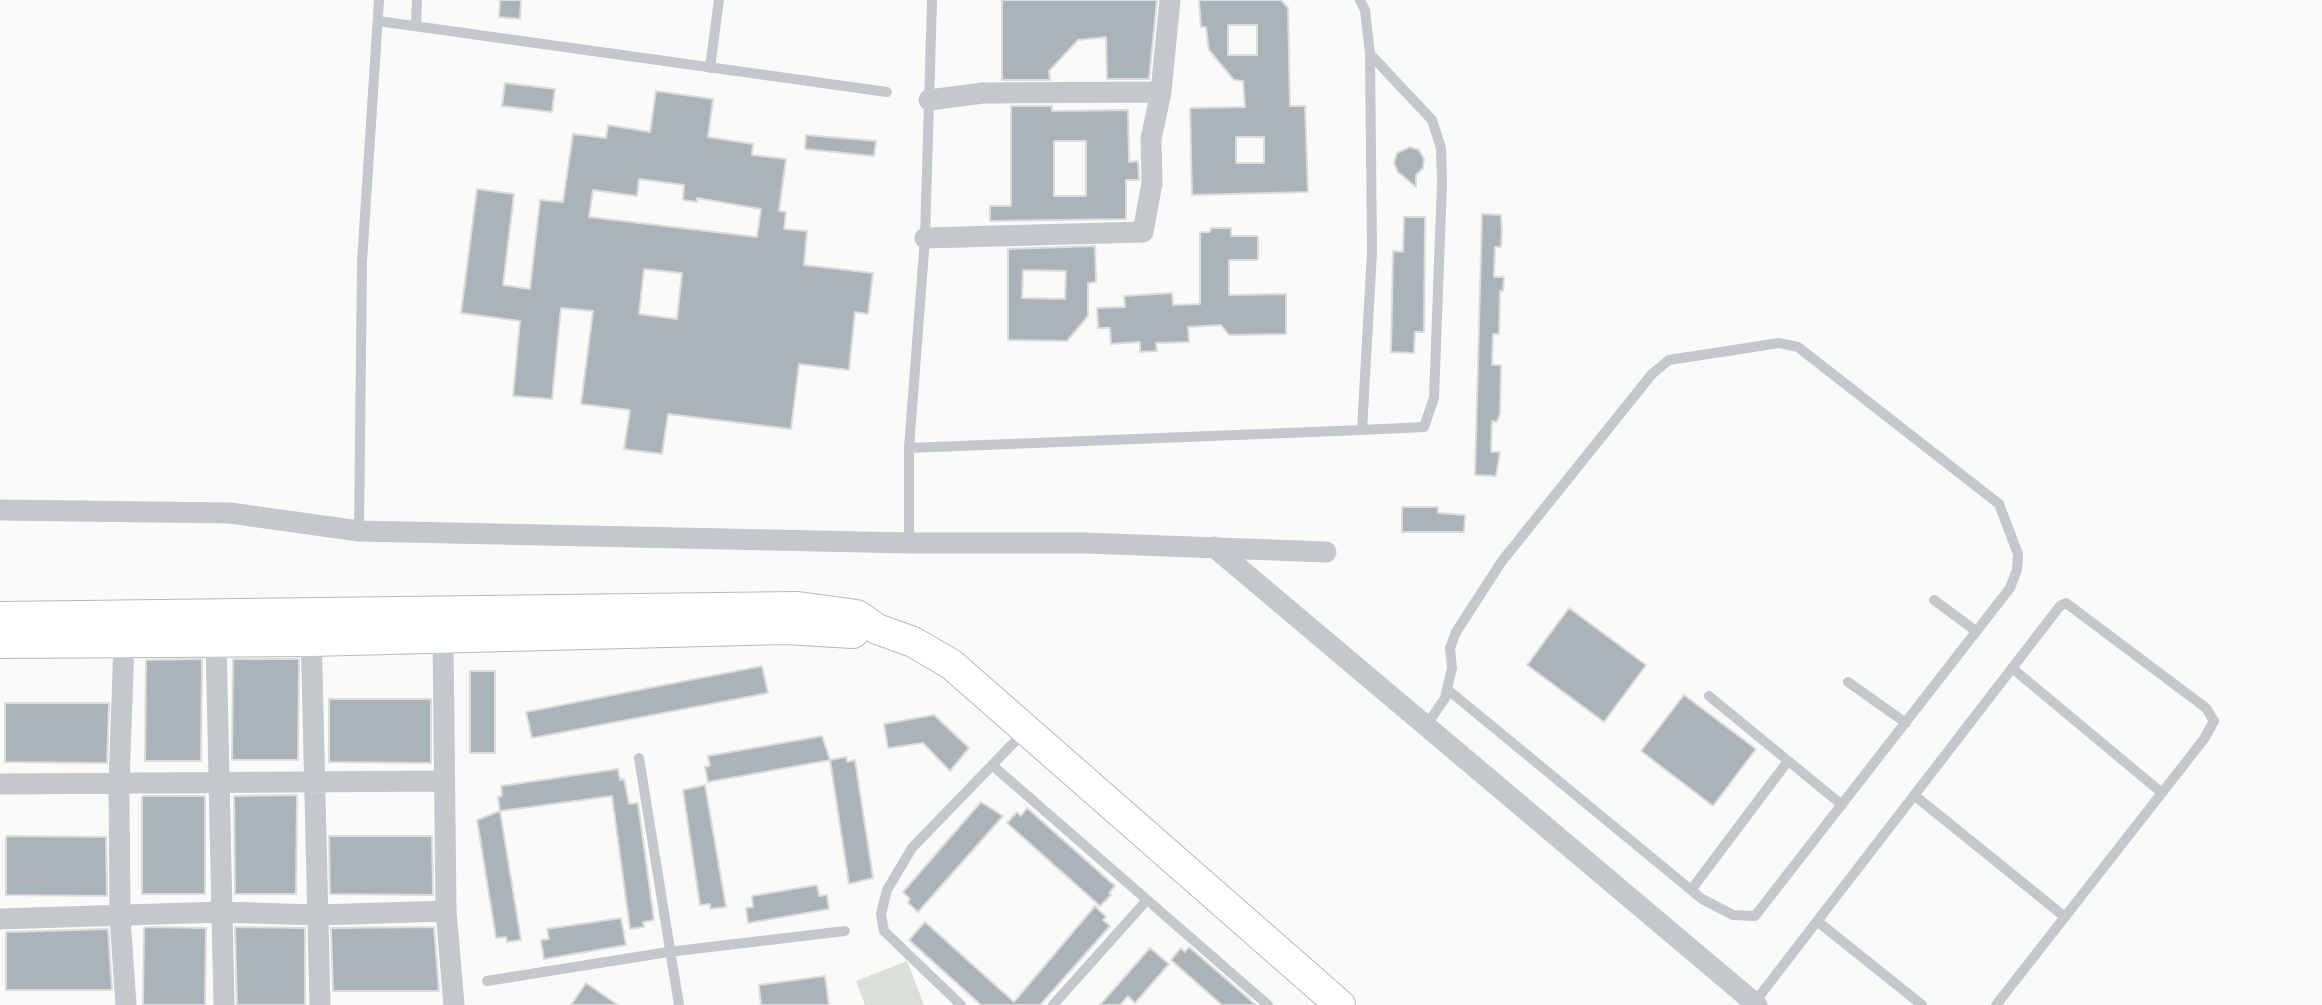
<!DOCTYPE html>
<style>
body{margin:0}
canvas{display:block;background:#fafaf8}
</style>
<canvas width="2322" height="1005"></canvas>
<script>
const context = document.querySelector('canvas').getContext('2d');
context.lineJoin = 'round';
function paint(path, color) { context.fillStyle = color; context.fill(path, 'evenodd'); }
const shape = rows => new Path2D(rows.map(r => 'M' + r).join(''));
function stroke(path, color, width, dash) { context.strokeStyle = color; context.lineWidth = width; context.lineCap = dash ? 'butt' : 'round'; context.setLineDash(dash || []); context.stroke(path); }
paint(shape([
 [907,961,924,1005,865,1005,856,981]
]), '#dadfd7');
const building = shape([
 [500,0,521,0,520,19,499,17,500,0],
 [1002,0,1157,0,1149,79,1107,79,1106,37,1078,40,1049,71,1050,80,1002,80,1002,0],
 [1199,0,1281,0,1288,8,1290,106,1305,106,1308,192,1192,195,1190,108,1245,107,1243,81,1234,80,1209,50,1206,27,1201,27,1199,0],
 [1228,25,1257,25,1257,55,1228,55,1228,25],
 [1236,137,1264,137,1264,163,1236,163,1236,137],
 [505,83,555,89,552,112,502,106,505,83],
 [656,91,713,99,708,137,753,144,752,155,786,159,779,211,786,212,784,229,807,231,804,265,873,273,868,314,855,312,849,370,799,364,791,429,668,414,662,454,624,449,630,410,581,404,593,311,561,308,552,399,513,396,520,321,461,313,477,189,514,194,503,285,530,289,540,200,563,202,573,134,606,138,608,125,650,132,656,91],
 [639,179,684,185,683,200,697,202,697,198,761,209,757,237,589,217,593,190,637,196,639,179],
 [644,269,682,273,677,319,639,314,644,269],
 [1011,106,1052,106,1052,111,1128,110,1129,162,1138,161,1139,180,1126,180,1126,219,990,221,990,206,1011,206,1011,106],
 [1054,141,1086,141,1086,196,1054,196,1054,141],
 [806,135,876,141,874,156,805,149,806,135],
 [1410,147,1419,150,1424,159,1423,168,1416,175,1416,187,1398,172,1394,163,1397,153,1410,147],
 [1482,214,1501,215,1502,230,1501,247,1495,247,1494,277,1504,277,1503,291,1500,291,1499,334,1493,334,1492,365,1501,365,1500,413,1497,422,1492,421,1491,452,1500,452,1496,476,1475,475,1482,214],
 [1404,217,1425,217,1424,332,1415,332,1414,353,1391,352,1393,251,1403,252,1404,217],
 [1211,228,1231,228,1231,236,1258,236,1258,260,1229,260,1229,295,1286,294,1286,334,1229,335,1221,325,1188,327,1189,342,1156,343,1157,351,1140,352,1140,342,1111,344,1110,328,1098,328,1097,308,1125,307,1124,296,1172,293,1173,305,1200,304,1200,232,1210,232,1211,228],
 [1095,246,1096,282,1088,283,1088,316,1067,341,1008,340,1008,249,1095,246],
 [1023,270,1066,271,1065,299,1022,298,1023,270],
 [1402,507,1438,507,1438,513,1465,515,1464,532,1402,532,1402,507],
 [1569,608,1646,665,1604,722,1527,665,1569,608],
 [202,659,201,761,145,761,146,660,202,659],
 [233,659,299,659,298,760,232,760,233,659],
 [762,666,768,693,532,738,526,712,762,666],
 [470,671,495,671,495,753,470,753,470,671],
 [1684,695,1756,749,1713,806,1641,751,1684,695],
 [329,699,431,699,431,763,329,762,329,699],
 [5,703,109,703,107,763,5,762,5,703],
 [934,715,969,748,950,771,923,743,888,748,884,724,934,715],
 [822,736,830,760,708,782,705,767,710,766,708,756,822,736],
 [846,757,847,762,855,760,873,878,849,884,830,760,846,757],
 [618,769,620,780,624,779,629,804,638,803,654,920,643,922,644,927,630,929,612,796,500,811,498,797,502,796,501,786,618,769],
 [705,785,726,907,710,909,710,904,700,905,683,790,705,785],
 [297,795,296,894,235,894,234,796,297,795],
 [142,796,205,796,205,894,142,894,142,796],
 [981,802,1003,816,918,912,908,903,910,899,903,892,981,802],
 [1027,808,1115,886,1109,893,1111,895,1100,906,1007,823,1017,812,1021,816,1027,808],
 [500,811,521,940,507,942,506,937,496,938,477,820,500,811],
 [6,836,106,837,107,896,6,895,6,836],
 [329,836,432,836,433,895,330,894,329,836],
 [817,885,819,896,827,895,829,909,748,923,746,908,753,907,752,896,817,885],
 [1095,906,1106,917,1103,920,1110,926,1040,1005,981,1005,909,940,925,922,1014,1002,1095,906],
 [621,918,626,945,544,959,541,940,549,939,547,929,621,918],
 [148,927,206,928,205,1005,143,1005,144,928,148,927],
 [235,927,305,928,305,1005,237,1005,235,927],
 [434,927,439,991,333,991,331,928,434,927],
 [108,929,112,990,6,990,6,932,108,929],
 [1189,947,1256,1005,1222,1005,1171,960,1181,948,1185,952,1189,947],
 [1150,948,1169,964,1135,1003,1128,996,1120,1005,1100,1005,1150,948],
 [825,976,829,1005,761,1005,759,985,825,976],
 [586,983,618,1005,571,1005,586,983]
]);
paint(building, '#aab3b9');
stroke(building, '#dcdcda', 2);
const secondary = shape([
 [0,617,798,607,857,615,877,629,913,642,951,664,1340,1005],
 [0,643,311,641,785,629,853,633]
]);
stroke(secondary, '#b3babf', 32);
stroke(shape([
 [378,21,887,92],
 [416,26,417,0],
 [710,68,719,0],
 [1362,430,1424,427,1434,398,1442,183,1441,148,1432,120,1370,54],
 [909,448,1362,430,1372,252,1370,54,1365,10,1360,0],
 [359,531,362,262,379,0],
 [909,543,909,448,925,238,932,0],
 [1934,600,1976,631],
 [2012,668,2162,793],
 [1848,682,1906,723],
 [1709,696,1842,805],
 [1426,726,1445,698,1452,668,1450,648,1456,632,1502,561,1652,374,1669,360,1779,343,1798,347,1999,504,2018,554,2017,570,2010,588,1755,916,1733,915,1702,899,1447,689],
 [639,758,679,1005],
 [992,765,1268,1005],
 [1914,795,2065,917],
 [1691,890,1788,761],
 [1817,921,1922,1005],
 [487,981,668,952,845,931],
 [1754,1003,2060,606,2066,603,2206,708,2214,721,2204,739,1996,1005],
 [961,1005,884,931,881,914,887,890,912,848,1026,730],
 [1053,1005,1147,900]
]), '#c3c8cc', 10);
stroke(shape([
 [929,100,983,93,1161,92],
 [925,238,1143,232,1152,183,1151,139,1161,92,1170,0],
 [0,510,230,513,359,531,909,543,1085,543,1326,552],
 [1214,547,1757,1005],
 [311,629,320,1005],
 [443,639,446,911,454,1005],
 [216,640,224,1005],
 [124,642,119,784,120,917,126,1005],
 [0,784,443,781],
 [0,919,222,912,318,915,446,911]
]), '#c3c8cc', 21);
stroke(secondary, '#fff', 30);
</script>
